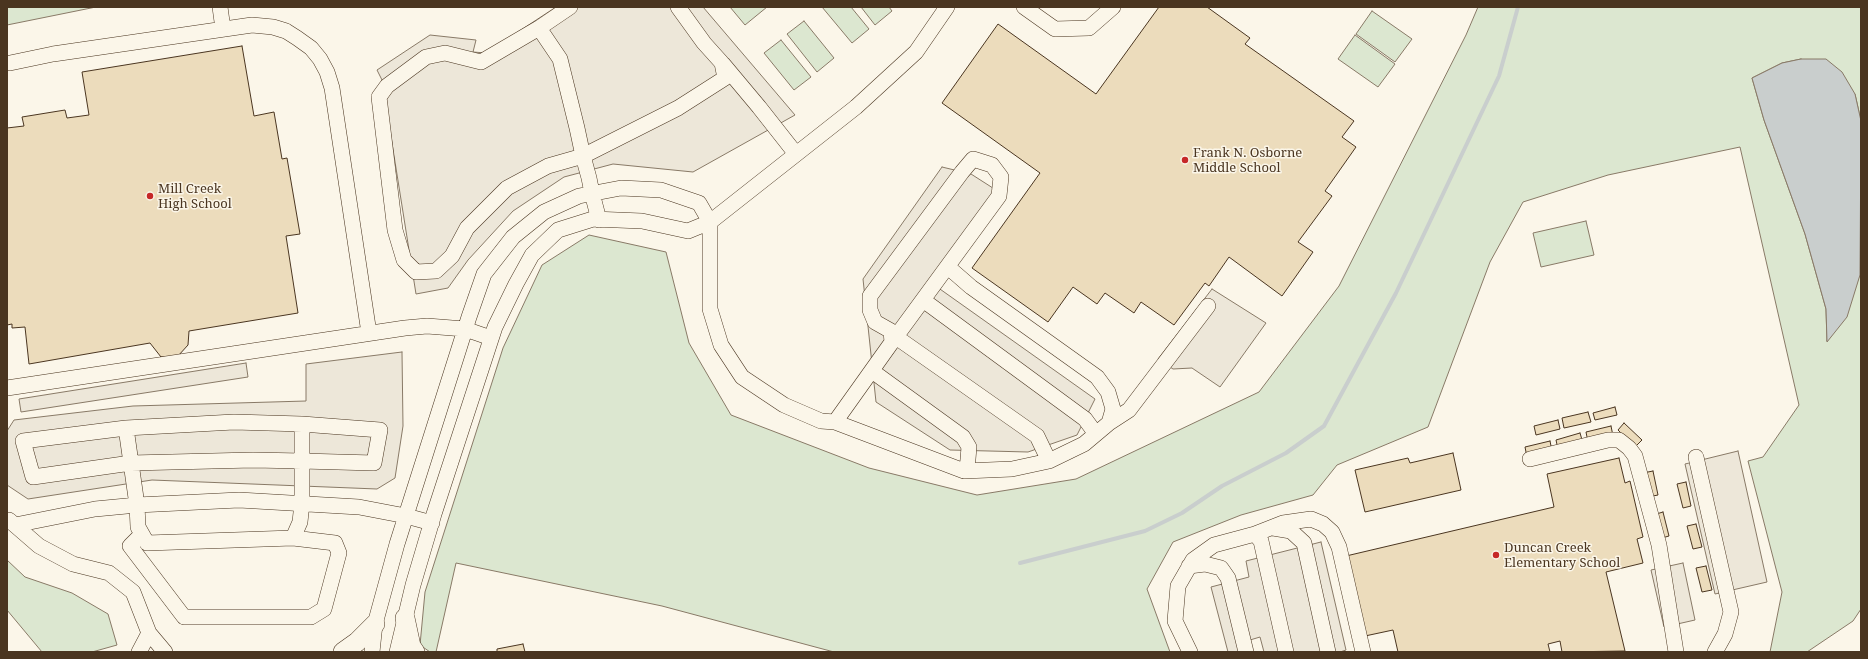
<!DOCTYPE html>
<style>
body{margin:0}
#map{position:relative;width:1868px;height:659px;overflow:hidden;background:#fbf6e9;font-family:"Noto Serif",serif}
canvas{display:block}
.frame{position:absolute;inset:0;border:8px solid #4a3520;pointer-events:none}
</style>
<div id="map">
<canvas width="1868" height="659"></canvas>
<div class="frame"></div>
</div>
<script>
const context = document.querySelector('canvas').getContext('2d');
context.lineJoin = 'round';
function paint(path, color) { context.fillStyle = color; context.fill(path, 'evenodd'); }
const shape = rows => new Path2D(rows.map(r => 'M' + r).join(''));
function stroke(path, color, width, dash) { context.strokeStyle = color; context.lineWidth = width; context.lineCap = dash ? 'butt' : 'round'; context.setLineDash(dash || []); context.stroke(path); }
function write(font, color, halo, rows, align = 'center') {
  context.font = font + ' "Noto Serif",serif'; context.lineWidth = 3; context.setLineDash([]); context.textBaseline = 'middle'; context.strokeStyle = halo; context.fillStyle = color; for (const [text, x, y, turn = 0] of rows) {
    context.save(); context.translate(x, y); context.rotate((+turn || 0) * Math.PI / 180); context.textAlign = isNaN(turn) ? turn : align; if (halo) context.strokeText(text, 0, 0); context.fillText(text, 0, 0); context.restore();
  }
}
const green = shape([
 [7,7,96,7,7,25,7,7],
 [730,7,767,7,745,25,730,7],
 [822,7,851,7,869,29,852,43,822,7],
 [861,7,889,7,892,11,875,25,861,7],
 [1478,7,1861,7,1861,121,1855,94,1801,59,1782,63,1752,78,1764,120,1805,234,1826,309,1827,341,1860,275,1861,269,1861,609,1853,621,1807,652,1770,652,1782,592,1748,461,1763,457,1799,405,1740,147,1608,175,1523,202,1490,262,1428,427,1337,465,1313,495,1241,515,1173,542,1147,589,1170,652,834,652,662,606,456,563,436,652,430,652,420,645,425,592,503,348,542,265,589,235,666,252,689,343,731,415,869,468,977,495,1076,479,1259,392,1339,286,1466,35,1478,7],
 [1372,11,1412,39,1395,62,1356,34,1372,11],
 [804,21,834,58,817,72,787,34,804,21],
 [1355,35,1395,64,1378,87,1338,59,1355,35],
 [781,40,811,77,794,90,764,53,781,40],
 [1586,221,1594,255,1541,267,1533,233,1586,221],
 [7,560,25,577,72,593,108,614,117,645,92,652,42,652,7,610,7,560]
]);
paint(green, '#dce7d0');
stroke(green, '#887966', 1);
const parking = shape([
 [556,7,703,7,795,115,693,172,613,164,564,177,513,211,468,260,448,288,416,294,382,80,377,70,430,35,476,40,473,52,486,53,556,7],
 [942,167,971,174,996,190,930,282,1095,399,1077,435,1028,452,950,450,876,402,863,279,942,167],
 [1212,289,1266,323,1220,387,1192,368,1173,369,1158,359,1212,289],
 [402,352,403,426,395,478,377,489,152,480,28,499,7,485,7,431,14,420,133,406,306,401,306,364,402,352],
 [246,363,248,377,21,412,19,399,246,363],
 [1738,451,1767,582,1715,594,1685,464,1738,451],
 [1321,542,1346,650,1340,652,1264,652,1260,637,1250,640,1252,652,1228,652,1211,587,1249,577,1246,561,1321,542],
 [1683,563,1695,620,1664,627,1651,570,1683,563]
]);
paint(parking, '#ede7d9');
stroke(parking, '#887966', 1);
const water = shape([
 [1801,59,1826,59,1842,72,1855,94,1861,121,1860,275,1847,317,1827,342,1826,309,1805,234,1764,120,1752,78,1782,63,1801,59]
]);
paint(water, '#c9cecd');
stroke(water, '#887966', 1);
stroke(shape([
 [1020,563,1145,531,1182,513,1222,486,1286,453,1324,426,1396,293,1499,76,1518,7]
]), '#c9cecd', 4);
const building = shape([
 [1159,7,1207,7,1250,38,1245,44,1354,121,1342,137,1356,147,1325,191,1332,196,1298,242,1313,252,1282,296,1229,257,1209,286,1205,283,1174,325,1141,302,1134,313,1105,293,1097,304,1073,287,1048,322,972,268,1040,173,942,103,998,24,1096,94,1159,7],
 [242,46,254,116,274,112,282,159,287,158,300,234,286,236,298,313,189,331,188,345,178,356,161,357,150,343,29,364,25,327,12,328,12,324,7,325,7,128,24,126,22,117,65,110,67,118,89,115,82,72,242,46],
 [1615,407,1617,415,1595,420,1593,413,1615,407],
 [1588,412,1591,422,1564,428,1562,418,1588,412],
 [1558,420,1560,429,1536,435,1534,426,1558,420],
 [1624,423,1642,440,1635,447,1618,430,1624,423],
 [1611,426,1613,436,1588,442,1586,432,1611,426],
 [1580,433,1583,443,1558,449,1556,440,1580,433],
 [1550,441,1552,451,1527,457,1525,447,1550,441],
 [1453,453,1461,490,1365,512,1355,470,1408,458,1410,463,1453,453],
 [1619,458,1625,483,1630,481,1643,537,1637,539,1643,563,1606,572,1625,651,1562,652,1560,641,1548,644,1550,652,1398,652,1393,630,1365,636,1346,556,1554,507,1547,474,1619,458],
 [1653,471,1658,495,1648,497,1643,473,1653,471],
 [1686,482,1691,506,1683,508,1677,484,1686,482],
 [1663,512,1669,536,1658,539,1653,515,1663,512],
 [1696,524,1702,547,1693,549,1687,526,1696,524],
 [1706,566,1712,590,1702,592,1696,568,1706,566],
 [523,644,525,652,497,652,497,649,523,644]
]);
paint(building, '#ecdcbc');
stroke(building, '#4a3520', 1);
const minor = shape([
 [220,7,223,29],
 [1024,7,1055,29,1089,28,1113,7],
 [539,28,570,7],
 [10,63,53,54,252,25,273,27,286,31,297,38,311,48,320,59,327,72,332,88,369,333],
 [723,64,759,107,796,154],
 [599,220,592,193,589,178,583,156,577,128,560,59,539,28,481,62,445,53,426,57,387,86,379,97,395,230,404,260,416,272,436,271,452,256,467,228,507,188,548,166,583,156,678,108,725,78,722,63,704,43,678,7],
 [923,300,1085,419,1096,434],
 [896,337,1037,436,1049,461],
 [872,371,963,437,969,447,967,471],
 [7,388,405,328,427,326,465,329,491,338],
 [835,422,964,471,1012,469,1049,461,1084,444,1109,423,1113,409,1108,392,1097,377,971,287,948,267],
 [1109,423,1129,410,1208,306],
 [126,428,234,422,302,424,380,430,374,463,302,461,253,460,131,463,33,477,23,441,126,428,137,505,138,527,147,543,293,538,300,522,302,503,302,424],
 [1696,457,1731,612,1725,634,1715,652],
 [1530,459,1608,440,1619,440,1629,448,1635,456,1659,545,1676,652],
 [9,520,39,546,73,564,109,573,133,592,149,633,165,652],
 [15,525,95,509,137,505,239,500,359,507,406,516,432,523],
 [1273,528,1291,531,1304,543,1328,652],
 [142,534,130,546,184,617,311,617,324,609,339,553,335,543,293,538],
 [1255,534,1261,541,1286,652],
 [1189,566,1205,564,1221,568,1228,578,1246,652],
 [139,652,149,633],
 [372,652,375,624,397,544,469,317,484,274,513,237,544,212,579,196,621,188,661,190,699,203,710,222,710,309,721,345,742,377,784,405,821,421,835,422,892,342,891,331,875,322,870,310,870,296,962,172,973,159,992,165,1001,177,999,196,892,342],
 [397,652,413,585,434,514,495,327,516,284,532,255,558,230,593,219,642,221,688,231,710,222,856,107,916,52,947,7],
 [1190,652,1175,621,1178,586,1193,560,1214,545,1255,534,1283,523,1311,519,1323,524,1332,532,1339,547,1363,652]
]);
const major = shape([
 [405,618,411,646,415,652],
 [343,652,357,642,375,624]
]);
stroke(minor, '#4a3520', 16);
stroke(major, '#4a3520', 20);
stroke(minor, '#fbf6e9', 15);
stroke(major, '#fbf6e9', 19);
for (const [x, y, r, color] of [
 [1185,160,4,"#c62828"],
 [150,196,4,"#c62828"],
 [1496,555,4,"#c62828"]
]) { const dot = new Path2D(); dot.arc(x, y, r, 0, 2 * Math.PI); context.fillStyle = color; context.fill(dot); stroke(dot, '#fbf6e9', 1.5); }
write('13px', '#4a3520', '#fbf6e9', [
 ["Frank N. Osborne",1193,153],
 ["Middle School",1193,168],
 ["Mill Creek",158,189],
 ["High School",158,204],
 ["Duncan Creek",1504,548],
 ["Elementary School",1504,563]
], 'left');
</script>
